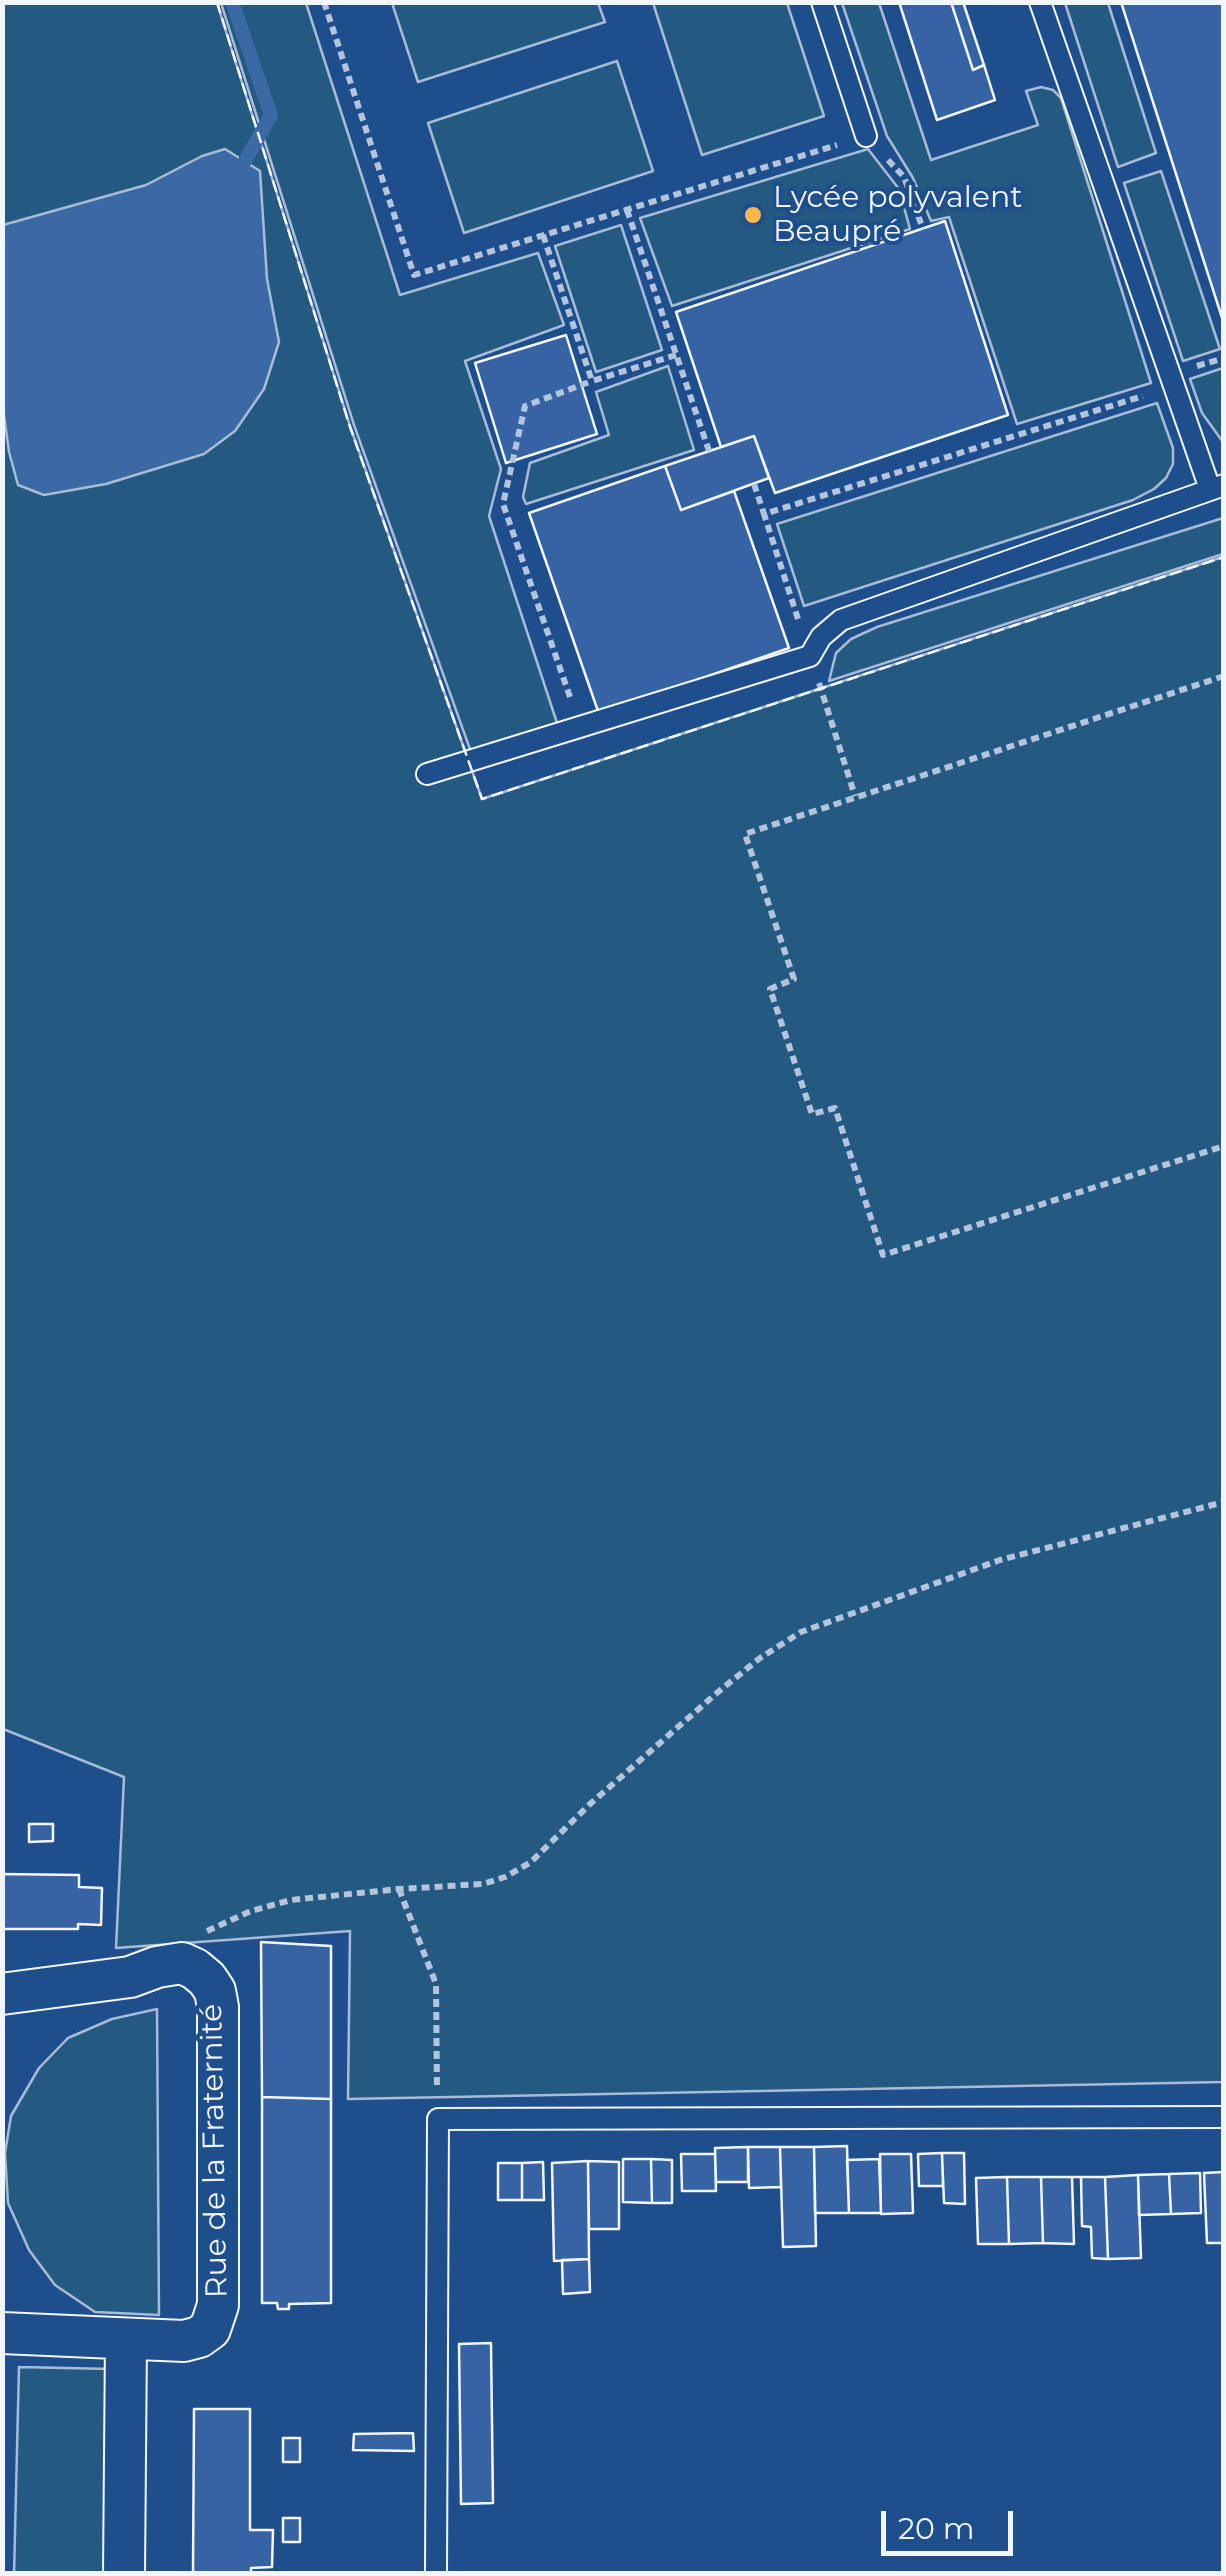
<!DOCTYPE html>
<meta charset="utf-8">
<style>
body{margin:0}
#map{position:relative;width:1226px;height:2576px;overflow:hidden;background:#1f4e8c;font-family:Montserrat,sans-serif}
canvas{display:block}
.frame{position:absolute;inset:0;border:5px solid #f2f6ff;pointer-events:none}
.scale{position:absolute;left:881px;top:2511px;width:132px;height:45px;box-sizing:border-box;border:5px solid #f2f6ff;border-top:0;padding-left:12px;font-size:30px;line-height:35px;white-space:nowrap;color:#f2f6ff;-webkit-text-stroke:8px #1f4e8c;paint-order:stroke}
</style>
<div id="map">
<canvas width="1226" height="2576"></canvas>
<div class="frame"></div>
<div class="scale">20 m</div>
</div>
<script>
const context = document.querySelector('canvas').getContext('2d');
context.lineJoin = 'round';
function paint(path, color) { context.fillStyle = color; context.fill(path, 'evenodd'); }
const shape = rows => new Path2D(rows.map(r => 'M' + r).join(''));
function stroke(path, color, width, dash) { context.strokeStyle = color; context.lineWidth = width; context.lineCap = dash ? 'butt' : 'round'; context.setLineDash(dash || []); context.stroke(path); }
function write(font, color, halo, rows, align = 'center') {
  context.font = font + ' Montserrat,sans-serif'; context.lineWidth = 8; context.setLineDash([]); context.textBaseline = 'middle'; context.strokeStyle = halo; context.fillStyle = color; for (const [text, x, y, turn = 0] of rows) {
    context.save(); context.translate(x, y); context.rotate((+turn || 0) * Math.PI / 180); context.textAlign = isNaN(turn) ? turn : align; if (halo) context.strokeText(text, 0, 0); context.fillText(text, 0, 0); context.restore();
  }
}
const green = shape([
 [2,3,217,3,350,426,482,799,1223,557,1223,2082,348,2099,350,1931,116,1948,124,1777,3,1729,2,3],
 [221,3,306,3,400,295,538,253,564,325,465,361,501,469,489,516,557,723,471,752,354,425,221,3],
 [392,3,598,3,605,22,418,82,392,3],
 [653,3,787,3,824,116,702,155,653,3],
 [842,3,879,3,931,160,1038,125,1026,91,1041,87,1053,90,1061,98,1151,383,1017,424,949,217,931,221,913,178,887,136,842,3],
 [1065,3,1108,3,1156,153,1118,167,1065,3],
 [617,61,653,171,464,233,428,123,617,61],
 [868,149,899,189,910,229,672,306,640,218,868,149],
 [1161,171,1220,349,1183,361,1124,183,1161,171],
 [621,225,662,350,596,372,555,246,621,225],
 [668,366,694,450,526,504,523,497,530,463,609,435,596,392,668,366],
 [1223,368,1224,368,1223,442,1202,413,1190,379,1223,368],
 [1157,403,1173,448,1173,464,1166,478,1154,489,1133,500,804,606,777,524,1157,403],
 [1223,518,1223,554,829,681,836,653,851,639,877,627,1223,518],
 [157,2009,159,2315,95,2312,55,2285,29,2250,8,2203,5,2153,11,2116,39,2068,68,2038,112,2019,157,2009],
 [19,2367,112,2369,106,2573,14,2574,19,2367]
]);
paint(green, '#245a82');
stroke(green, '#a8bbd7', 2.5);
const water = shape([
 [225,149,260,171,267,279,279,342,264,389,235,431,204,454,106,484,44,495,18,485,9,452,2,401,3,225,146,185,202,156,225,149]
]);
paint(water, '#3b69a3');
stroke(water, '#a8bbd7', 2.5);
stroke(shape([
 [232,2,271,115,245,161]
]), '#3b69a3', 14);
const building = shape([
 [899,2,951,2,973,70,984,65,995,100,937,120,899,2],
 [951,2,963,2,984,65,973,70,951,2],
 [1121,2,1224,2,1224,324,1121,2],
 [945,221,1008,415,775,493,754,436,721,447,676,312,945,221],
 [566,335,597,434,506,463,475,363,566,335],
 [754,436,769,478,681,510,665,466,754,436],
 [665,466,681,510,734,491,789,648,599,714,529,513,665,466],
 [29,1824,53,1824,53,1841,29,1842,29,1824],
 [2,1874,79,1875,79,1887,102,1888,101,1925,78,1924,78,1929,2,1929,2,1874],
 [261,1942,331,1946,331,2099,262,2097,261,1942],
 [262,2097,331,2099,331,2303,289,2304,289,2309,278,2309,277,2303,262,2303,262,2097],
 [847,2146,849,2213,815,2213,814,2147,847,2146],
 [748,2147,780,2147,781,2187,749,2188,748,2147],
 [748,2147,748,2182,716,2182,715,2148,748,2147],
 [780,2147,814,2147,816,2246,783,2247,780,2147],
 [942,2153,943,2186,919,2186,918,2154,942,2153],
 [942,2153,964,2153,965,2204,944,2203,942,2153],
 [681,2154,715,2154,716,2191,682,2191,681,2154],
 [880,2154,911,2154,913,2213,881,2214,880,2154],
 [623,2159,651,2159,652,2203,623,2202,623,2159],
 [651,2159,672,2160,672,2203,652,2203,651,2159],
 [879,2159,881,2213,849,2213,847,2160,879,2159],
 [588,2161,589,2259,554,2261,552,2163,588,2161],
 [588,2161,619,2162,619,2229,589,2229,588,2161],
 [543,2162,544,2200,522,2200,522,2163,543,2162],
 [498,2163,522,2163,522,2200,498,2200,498,2163],
 [1224,2172,1224,2243,1207,2243,1204,2173,1224,2172],
 [1200,2173,1201,2213,1171,2214,1169,2174,1200,2173],
 [1169,2174,1171,2214,1139,2215,1138,2175,1169,2174],
 [1138,2175,1141,2258,1108,2259,1105,2177,1138,2175],
 [1007,2177,1009,2244,978,2244,976,2178,1007,2177],
 [1007,2177,1041,2177,1043,2243,1009,2244,1007,2177],
 [1041,2177,1072,2177,1074,2244,1043,2243,1041,2177],
 [1072,2177,1105,2177,1108,2259,1092,2258,1091,2227,1082,2226,1081,2177,1072,2177],
 [589,2259,590,2292,563,2294,562,2260,589,2259],
 [491,2343,493,2503,461,2504,459,2344,491,2343],
 [194,2409,250,2409,250,2530,273,2530,272,2567,251,2568,251,2574,193,2574,194,2409],
 [413,2433,414,2451,353,2450,354,2434,413,2433],
 [283,2438,300,2438,300,2462,283,2462,283,2438],
 [283,2518,300,2518,300,2542,283,2542,283,2518]
]);
paint(building, '#3563a3');
stroke(building, '#f2f6ff', 2.5);
const lane = shape([
 [822,2,866,136],
 [1040,2,1210,489],
 [427,774,810,656,821,637,841,620,1224,485],
 [436,2574,438,2119,1224,2117]
]);
const street = shape([
 [2,1994,130,1977,157,1967,182,1963,195,1969,207,1979,215,1991,218,2007,218,2305,210,2329,199,2337,184,2341,2,2333],
 [124,2574,126,2339]
]);
stroke(lane, '#f2f6ff', 24);
stroke(street, '#f2f6ff', 44);
stroke(shape([
 [324,2,414,275,837,145],
 [888,160,904,177,923,229],
 [627,210,709,451],
 [543,235,592,381,676,355],
 [1197,366,1224,358],
 [754,484,764,514],
 [798,619,764,514,1143,396],
 [1224,676,745,834,794,979,770,989,812,1114,835,1108,883,1255,1224,1146],
 [819,683,855,796],
 [570,697,503,504,525,406,592,381],
 [399,1889,436,1984,437,2090],
 [207,1931,251,1911,291,1900,399,1889,483,1884,505,1877,531,1862,589,1805,718,1692,760,1658,801,1632,1000,1560,1224,1502]
]), '#b3c4dc', 6, [8, 5]);
stroke(lane, '#1f4e8c', 20);
stroke(street, '#1f4e8c', 40);
stroke(shape([
 [217,2,350,427,482,799,1224,557]
]), '#f2f6ff', 2.5, [12, 5]);
for (const [x, y, r, color] of [
 [753,215,10,"#ffb74d"]
]) { const dot = new Path2D(); dot.arc(x, y, r, 0, 2 * Math.PI); context.fillStyle = color; context.fill(dot); stroke(dot, '#1f4e8c', 4); }
write('30px', '#f2f6ff', '#1f4e8c', [
 ["Lycée polyvalent",773,198],
 ["Beaupré",773,232]
], 'left');
write('30px', '#f2f6ff', '#1f4e8c', [
 ["Rue de la Fraternité",215,2151,-91]
]);
</script>
